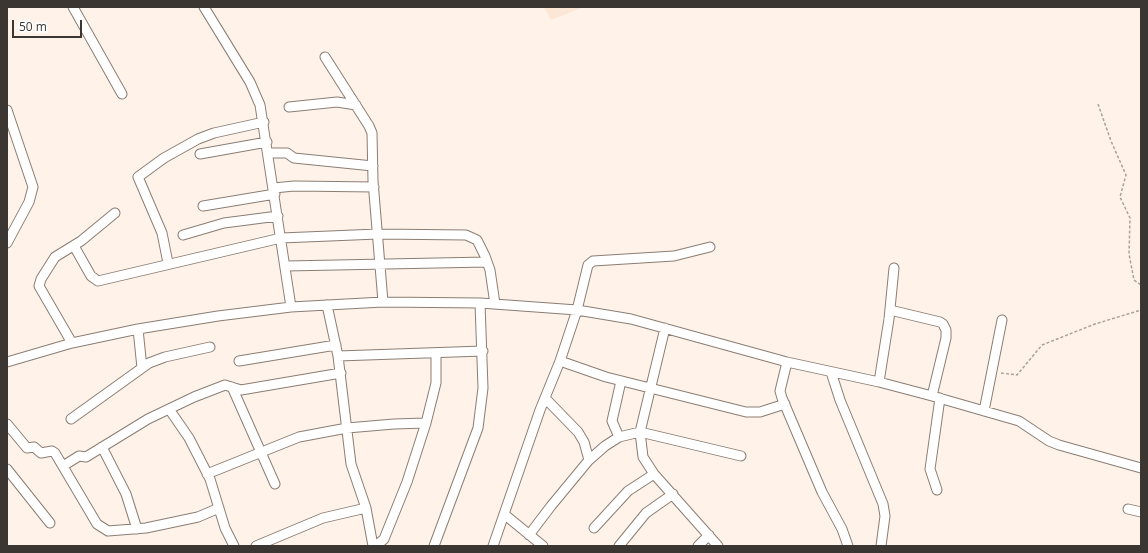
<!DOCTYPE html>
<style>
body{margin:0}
#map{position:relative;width:1148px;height:553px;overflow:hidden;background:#fff3e9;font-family:"Open Sans",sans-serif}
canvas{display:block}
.frame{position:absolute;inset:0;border:8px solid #3c3632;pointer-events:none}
.scale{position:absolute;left:12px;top:20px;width:70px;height:18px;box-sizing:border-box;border:2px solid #3c3632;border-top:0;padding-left:5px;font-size:12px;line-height:14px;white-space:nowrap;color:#3c3632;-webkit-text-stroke:3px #fff;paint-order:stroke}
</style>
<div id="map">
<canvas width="1148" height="553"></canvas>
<div class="frame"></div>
<div class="scale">50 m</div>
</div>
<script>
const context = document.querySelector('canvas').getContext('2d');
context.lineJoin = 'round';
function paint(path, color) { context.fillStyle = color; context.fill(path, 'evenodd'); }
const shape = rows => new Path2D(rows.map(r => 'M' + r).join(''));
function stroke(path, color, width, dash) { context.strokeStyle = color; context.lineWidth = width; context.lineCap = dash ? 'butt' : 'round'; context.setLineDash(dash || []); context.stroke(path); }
paint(shape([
 [544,7,584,7,551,20]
]), '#fce6d5');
const minor = shape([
 [73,7,122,94],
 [204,7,250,82,260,105,291,307],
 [325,57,369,126,372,133,373,181,383,302],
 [289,107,337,102,356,105],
 [7,110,33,187,29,202,7,243],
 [268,153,287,153,294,158,373,166],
 [200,154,267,142],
 [274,188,294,186,374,187],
 [203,206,275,194],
 [183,235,224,223,278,216],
 [74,246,91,276,98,281,281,238,378,234,466,235,477,240,485,256,490,270,495,304],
 [168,263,162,233,138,177,164,158,198,139,214,133,264,122],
 [286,266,487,262],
 [327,305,338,356,351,464,366,508,373,546],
 [890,310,940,322,943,324,946,330,946,338,932,396],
 [665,328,640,432,643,457,654,474,718,546],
 [138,329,142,368],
 [72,343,39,286,41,279,55,257,81,241,115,213],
 [338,356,483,351],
 [239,361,336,345],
 [560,361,606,377,746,412,760,412,785,404],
 [7,362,72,343,138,329,218,316,291,307,383,302,480,303,577,310,631,319,787,362,879,382,932,396,1019,421,1049,441,1059,445,1141,468],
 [787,362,780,391,782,398,822,492,842,529,848,546],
 [831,372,840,400,883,504,885,516,881,546],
 [879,382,889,319,894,268],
 [232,387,275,484],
 [545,398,578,432,584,442,589,460],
 [169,409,189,438,210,479,225,528,234,546],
 [984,411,1002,320],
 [71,419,149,363,165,357,210,347],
 [7,424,27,448,34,447,41,453,52,451,55,453,97,524,108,531,146,528,198,517,219,508],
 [619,437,612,421,621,381],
 [102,447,126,494,137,529],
 [63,466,79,456,86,457,148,419,194,397,225,385,241,390,341,373],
 [7,469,50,523],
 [207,474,299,437,347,428,394,424,426,423],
 [937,490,930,469,940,398],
 [1128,509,1141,512],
 [504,514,543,546],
 [594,528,628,491,654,474],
 [529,535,551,506,589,460,605,446,619,437,640,432,741,456],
 [256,546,323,518,366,508],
 [376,546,384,539,407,482,426,423,436,383,436,353],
 [434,546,478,428,483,388,480,303],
 [493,546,540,410,560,361,577,310,588,265,593,261,674,256,710,247],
 [619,546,646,513,673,494],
 [698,546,709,535]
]);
stroke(minor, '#8b7d73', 11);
stroke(shape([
 [1098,104,1111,141,1126,175,1120,197,1130,218,1129,254,1134,280,1141,285],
 [1001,373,1017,375,1042,345,1095,324,1141,310]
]), '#aba19a', 1.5, [3, 2]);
stroke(minor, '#fff', 9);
</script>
